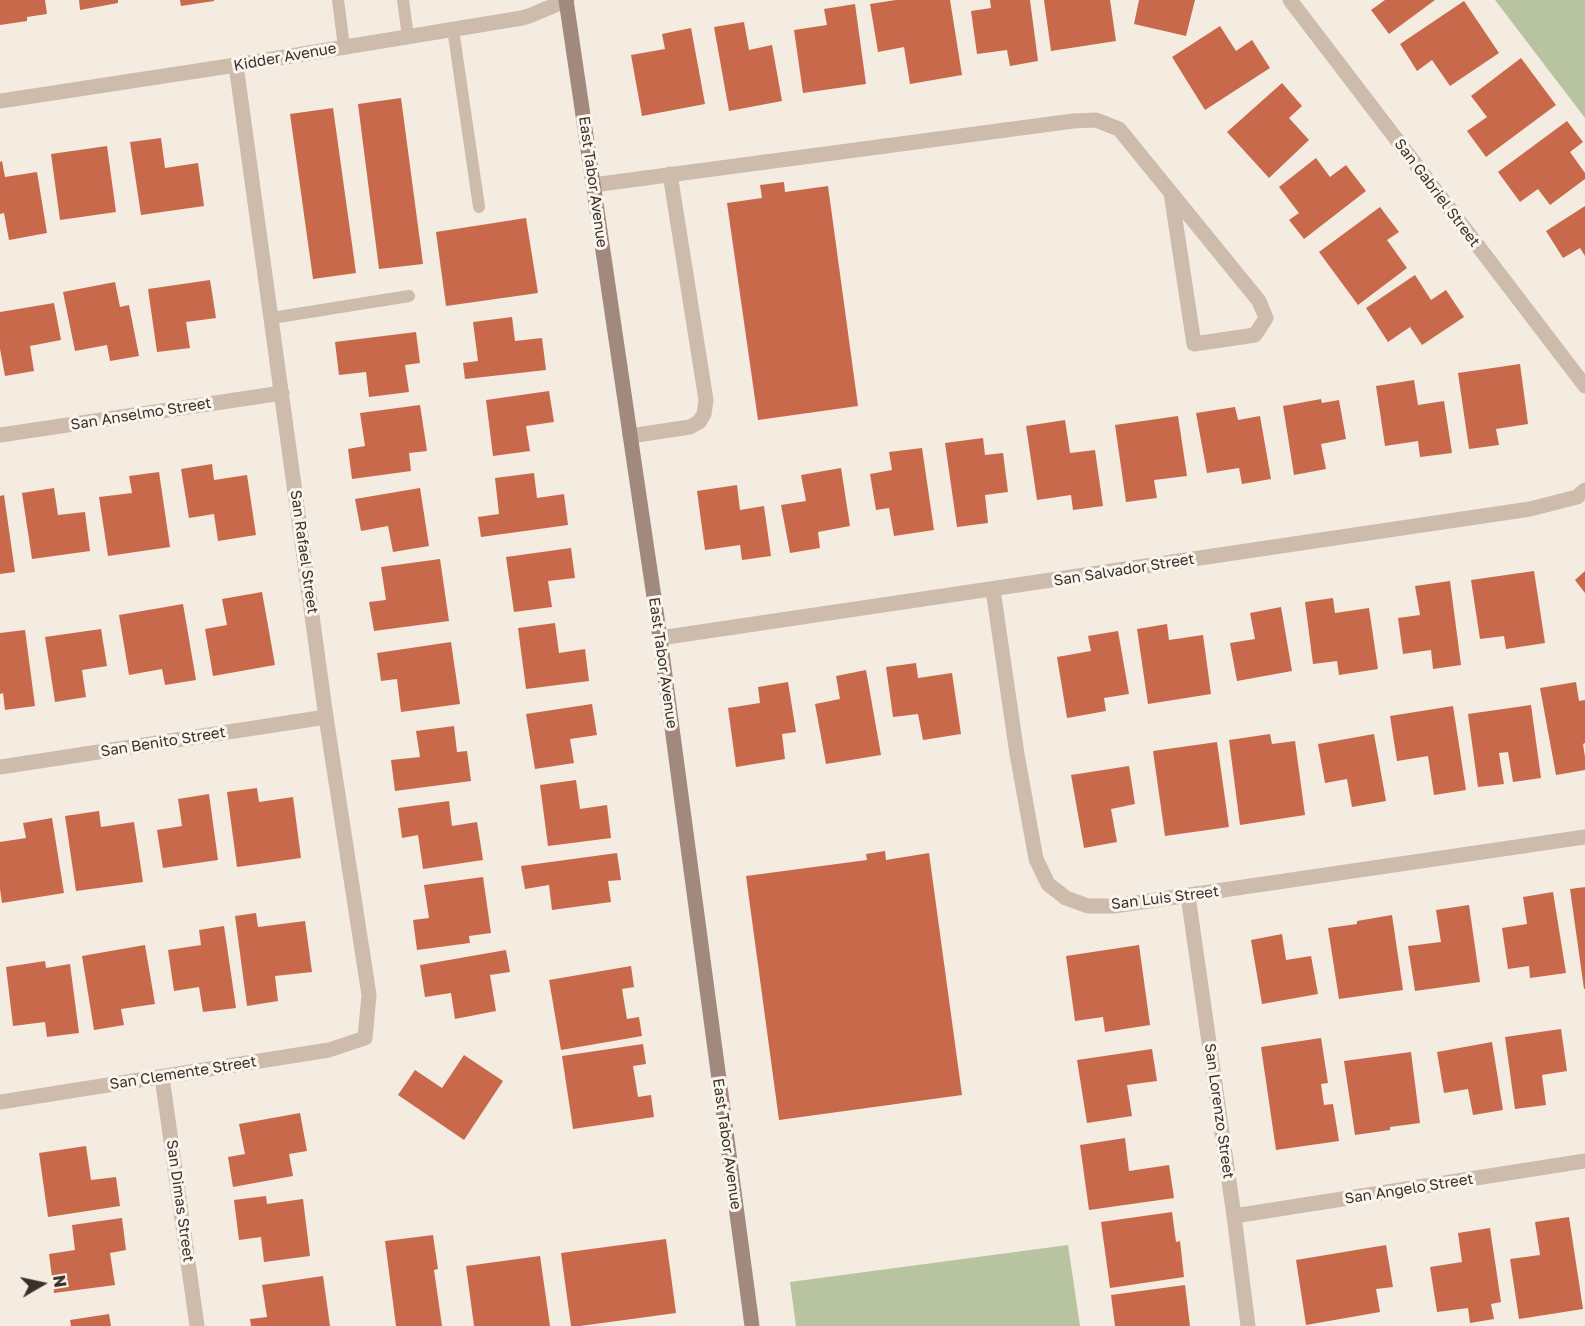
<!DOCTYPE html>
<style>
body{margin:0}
#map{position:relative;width:1585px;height:1326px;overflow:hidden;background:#f4ebe1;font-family:"Golos Text",sans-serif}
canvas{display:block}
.north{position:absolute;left:12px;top:1254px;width:60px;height:60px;-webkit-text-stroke:4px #fbf5ee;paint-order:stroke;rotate:81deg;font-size:16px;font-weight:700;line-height:24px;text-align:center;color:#3b302b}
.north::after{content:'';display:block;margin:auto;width:21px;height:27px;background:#3b302b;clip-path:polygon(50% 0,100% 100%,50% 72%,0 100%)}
</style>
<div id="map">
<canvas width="1585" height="1326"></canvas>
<div class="north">N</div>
</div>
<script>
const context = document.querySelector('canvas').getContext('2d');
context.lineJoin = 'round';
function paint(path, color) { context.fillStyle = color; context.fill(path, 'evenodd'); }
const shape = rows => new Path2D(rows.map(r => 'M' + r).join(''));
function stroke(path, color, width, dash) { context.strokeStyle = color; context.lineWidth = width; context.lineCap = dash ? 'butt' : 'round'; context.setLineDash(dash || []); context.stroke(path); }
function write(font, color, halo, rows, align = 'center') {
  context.font = font + ' "Golos Text",sans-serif'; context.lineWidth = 6; context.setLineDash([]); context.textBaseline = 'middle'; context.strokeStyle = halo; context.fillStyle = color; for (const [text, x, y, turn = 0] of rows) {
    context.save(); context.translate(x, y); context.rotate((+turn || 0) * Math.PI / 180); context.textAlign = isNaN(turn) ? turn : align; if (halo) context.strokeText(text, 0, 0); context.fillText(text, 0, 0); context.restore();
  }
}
paint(shape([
 [1495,0,1585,0,1585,118],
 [1068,1245,1080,1326,796,1326,790,1282]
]), '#b8c4a0');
paint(shape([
 [0,0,45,0,47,14,27,17,27,21,0,25],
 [79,0,118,0,118,3,80,10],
 [180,0,214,0,214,1,181,6],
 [896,0,950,0,962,75,910,84,904,47,878,52,870,4],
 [990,0,1030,0,1038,61,1010,66,1007,50,977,54,971,11,991,8],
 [1044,0,1110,0,1116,41,1051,51],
 [1139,0,1195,0,1186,36,1134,24],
 [1385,0,1435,0,1389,34,1371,10],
 [1464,1,1499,53,1450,86,1432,60,1417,71,1400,44],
 [855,4,866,84,803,93,794,30,827,25,824,9],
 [744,22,749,50,772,45,782,101,729,111,714,27],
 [1220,26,1236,51,1252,40,1270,68,1205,110,1172,57],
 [691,28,705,104,642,116,631,55,665,49,662,34],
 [1521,58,1556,105,1486,157,1467,131,1487,117,1471,96],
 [1282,83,1302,106,1289,118,1309,140,1269,178,1227,132],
 [401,98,423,264,379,269,358,104],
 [333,108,356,273,313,279,290,114],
 [1567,121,1583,142,1570,152,1585,173,1585,179,1550,205,1538,189,1520,202,1498,172],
 [161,138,165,168,198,163,204,206,141,215,130,142],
 [107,146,116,212,60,220,51,154],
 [1316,158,1330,177,1346,165,1366,191,1304,239,1289,220,1299,213,1279,187],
 [2,161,5,177,37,172,47,233,9,240,4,213,0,214,0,162],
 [784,182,785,192,828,186,858,406,758,420,727,203,762,198,760,185],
 [1585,206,1585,256,1580,248,1563,258,1546,231],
 [1380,207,1399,232,1387,240,1407,268,1358,305,1319,252],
 [526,218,538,293,446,306,436,232],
 [1415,275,1431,300,1446,290,1464,317,1422,345,1410,327,1388,342,1366,308],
 [210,280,216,318,186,322,190,348,157,352,148,289],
 [115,282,120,307,129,305,139,356,110,361,107,345,75,351,63,292],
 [54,303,61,340,30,346,34,371,5,376,0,349,0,312],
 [512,317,515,341,542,338,546,370,465,379,463,363,478,361,473,322],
 [416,332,420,363,405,365,409,392,369,397,366,372,339,375,335,342],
 [1520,364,1528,424,1496,429,1499,445,1469,449,1458,373],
 [1414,380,1418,405,1444,401,1452,453,1420,457,1418,441,1385,446,1376,386],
 [549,391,554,422,526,426,530,451,493,456,486,400],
 [1321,399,1322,403,1339,400,1346,439,1321,444,1326,469,1294,475,1283,406],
 [420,405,427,451,409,453,411,471,352,479,348,449,365,446,360,413],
 [1235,407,1238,420,1260,416,1271,479,1242,484,1239,468,1207,473,1196,413],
 [1178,416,1187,476,1154,480,1157,498,1126,502,1115,425],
 [1065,420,1070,453,1095,450,1103,506,1073,510,1071,495,1037,500,1026,426],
 [983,438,985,455,1003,453,1008,492,985,495,988,523,957,527,945,443],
 [922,448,934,530,894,536,889,508,876,510,870,474,892,470,889,452],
 [212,464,214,480,247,475,256,535,218,541,214,514,189,518,181,469],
 [841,468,850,526,818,532,820,548,790,553,781,505,806,501,801,475],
 [159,472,170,547,108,556,99,497,132,493,129,476],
 [534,473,537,498,564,494,568,525,481,537,478,517,499,514,495,478],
 [737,485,740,510,764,506,771,556,742,560,740,545,705,550,697,491],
 [54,488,58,515,85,512,90,551,32,559,22,493],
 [420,488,429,546,393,552,388,526,361,531,355,499],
 [4,495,15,572,0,574,0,496],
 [571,548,575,578,548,581,552,607,514,612,506,557],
 [440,559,449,621,374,631,369,602,386,600,381,567],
 [1534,571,1545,643,1506,649,1504,636,1480,639,1471,580],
 [1585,571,1585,593,1575,580],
 [1450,581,1461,665,1433,669,1431,650,1403,654,1398,618,1420,615,1415,586],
 [262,592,275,665,213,676,205,629,227,625,222,599],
 [1333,598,1335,613,1369,608,1378,669,1339,675,1337,661,1313,664,1305,602],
 [183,604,196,680,165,685,162,669,129,675,119,615],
 [1281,607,1292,671,1237,681,1230,643,1255,639,1250,613],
 [555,623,559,653,585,649,589,681,526,689,518,628],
 [1167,624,1169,640,1203,635,1211,694,1148,704,1137,629],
 [101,629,107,666,82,670,86,697,55,702,45,637],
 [25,630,35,706,5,710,3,693,0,694,0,633],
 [1118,631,1129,694,1104,698,1106,711,1067,718,1057,657,1091,651,1088,636],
 [451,642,460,704,401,712,397,679,381,681,377,653],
 [916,663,918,678,952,673,961,734,923,740,918,714,893,717,886,667],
 [866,670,881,755,826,764,815,704,840,699,836,676],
 [788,682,796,732,782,734,785,759,736,767,728,708,760,703,758,687],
 [1576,682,1579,701,1585,700,1585,743,1583,744,1585,757,1585,770,1556,775,1540,688],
 [592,704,597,735,570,739,574,763,535,769,526,714],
 [1531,705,1541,778,1513,782,1508,752,1499,753,1504,784,1478,787,1468,714],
 [1453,706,1466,790,1434,795,1428,756,1397,761,1390,716],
 [454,726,457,752,467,751,471,781,395,791,391,760,420,757,416,731],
 [1270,734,1272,744,1295,741,1305,815,1240,825,1229,740],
 [1374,734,1386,801,1352,807,1347,779,1325,783,1318,744],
 [1217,742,1229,827,1165,836,1153,751],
 [1129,766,1135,804,1111,809,1117,842,1084,848,1071,775],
 [576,780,580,809,607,805,611,838,548,846,540,785],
 [257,788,259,802,293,797,301,858,237,867,227,792],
 [209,794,218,860,163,868,157,830,182,826,178,799],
 [449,801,452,826,477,822,483,860,423,869,418,835,402,838,398,808],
 [99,811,101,827,134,822,143,882,76,891,65,816],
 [52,818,64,893,2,903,0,889,0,842,26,838,23,823],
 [885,851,886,860,929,853,962,1095,779,1120,746,876,867,860,866,854],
 [617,853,621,880,608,881,611,902,552,910,549,885,525,889,521,866],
 [483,877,491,933,469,936,470,943,417,950,413,920,429,918,424,885],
 [1585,887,1585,989,1584,989,1570,889],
 [1553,892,1566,973,1530,978,1529,966,1508,969,1502,928,1527,924,1523,897],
 [1469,905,1480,982,1415,991,1408,946,1441,942,1436,910],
 [256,913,258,927,305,921,312,972,275,976,278,1001,247,1006,235,916],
 [1392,915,1403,990,1339,999,1328,928,1357,924,1357,921],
 [224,926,236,1008,203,1012,199,987,174,991,168,950,201,945,199,930],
 [1282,934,1286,960,1311,956,1318,994,1262,1004,1251,940],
 [145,945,155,1004,121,1009,124,1025,94,1030,82,956],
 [1139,945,1150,1025,1105,1032,1103,1017,1075,1021,1066,956],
 [506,950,510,972,490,975,496,1011,455,1019,451,993,425,997,420,965],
 [45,961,46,968,70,964,79,1033,47,1037,45,1022,13,1026,6,967],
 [631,966,634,987,622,989,627,1019,639,1017,642,1036,561,1050,549,980],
 [1561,1029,1567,1071,1542,1075,1546,1105,1515,1109,1505,1037],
 [1321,1038,1328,1083,1321,1084,1324,1105,1333,1104,1339,1141,1276,1150,1261,1047],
 [1492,1042,1503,1110,1473,1115,1468,1089,1444,1093,1437,1052],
 [643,1044,646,1064,633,1066,638,1097,651,1095,654,1117,573,1129,562,1056],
 [1152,1049,1157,1081,1127,1085,1132,1116,1087,1123,1077,1060],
 [1411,1052,1420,1123,1390,1127,1390,1130,1355,1135,1344,1061],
 [464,1055,503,1081,464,1140,398,1095,415,1070,442,1088],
 [300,1113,307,1151,289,1154,293,1176,233,1187,228,1157,245,1154,239,1124],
 [1125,1138,1129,1171,1169,1165,1174,1198,1089,1210,1080,1145],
 [86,1146,91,1180,116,1177,120,1206,48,1217,39,1153],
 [266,1196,267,1204,303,1199,310,1256,264,1262,261,1237,239,1240,234,1200],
 [1172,1212,1176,1242,1180,1241,1184,1277,1110,1288,1101,1222],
 [1569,1217,1583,1309,1519,1319,1510,1259,1540,1255,1535,1222],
 [122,1218,126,1250,110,1253,115,1285,54,1293,49,1254,75,1250,72,1225],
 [1490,1228,1501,1302,1491,1304,1494,1319,1470,1323,1468,1308,1437,1312,1430,1267,1462,1262,1458,1233],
 [433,1235,438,1269,434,1270,442,1326,396,1326,385,1241],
 [666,1239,676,1313,580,1326,571,1326,561,1253],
 [1386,1245,1393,1287,1376,1289,1380,1312,1306,1325,1296,1260],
 [540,1256,550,1326,474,1326,466,1266],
 [323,1276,330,1326,251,1326,250,1319,267,1317,262,1285],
 [1185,1285,1190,1326,1115,1326,1111,1295],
 [109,1314,111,1326,71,1326,70,1320]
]), '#c8694b');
stroke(shape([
 [338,0,344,47],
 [403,0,408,37],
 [453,29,479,207],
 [272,318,409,296]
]), '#cdbbac', 12);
stroke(shape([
 [1290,0,1585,386],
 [0,101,236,65,522,18,529,16,567,0],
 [593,185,1073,121,1096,120,1119,129,1259,301,1266,318,1255,335,1194,344,1171,193],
 [0,435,282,393],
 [630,436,690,427,699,422,704,414,706,400,670,174],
 [993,590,1017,754,1036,859,1048,884,1066,898,1088,906,1114,906,1585,837],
 [660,638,1530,509,1577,497,1585,490],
 [0,767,326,717],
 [1188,896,1234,1216,1248,1326],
 [162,1077,197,1326],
 [0,1102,329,1050,365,1038,369,995,326,717,236,65],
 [1234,1216,1585,1161]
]), '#cdbbac', 15);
stroke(shape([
 [566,0,660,638,752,1326]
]), '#a18a7d', 15);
write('15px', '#3b302b', '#fbf5ee', [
 ["Kidder Avenue",285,57,-10],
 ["East Tabor Avenue",593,182,82],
 ["San Gabriel Street",1437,193,53],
 ["San Anselmo Street",141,414,-9],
 ["San Rafael Street",304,552,82],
 ["San Salvador Street",1124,570,-9],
 ["East Tabor Avenue",663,663,82],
 ["San Benito Street",163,742,-9],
 ["San Luis Street",1165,898,-7],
 ["San Clemente Street",183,1073,-9],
 ["San Lorenzo Street",1219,1111,82],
 ["East Tabor Avenue",727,1144,82],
 ["San Angelo Street",1409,1189,-9],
 ["San Dimas Street",180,1201,82]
]);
</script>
